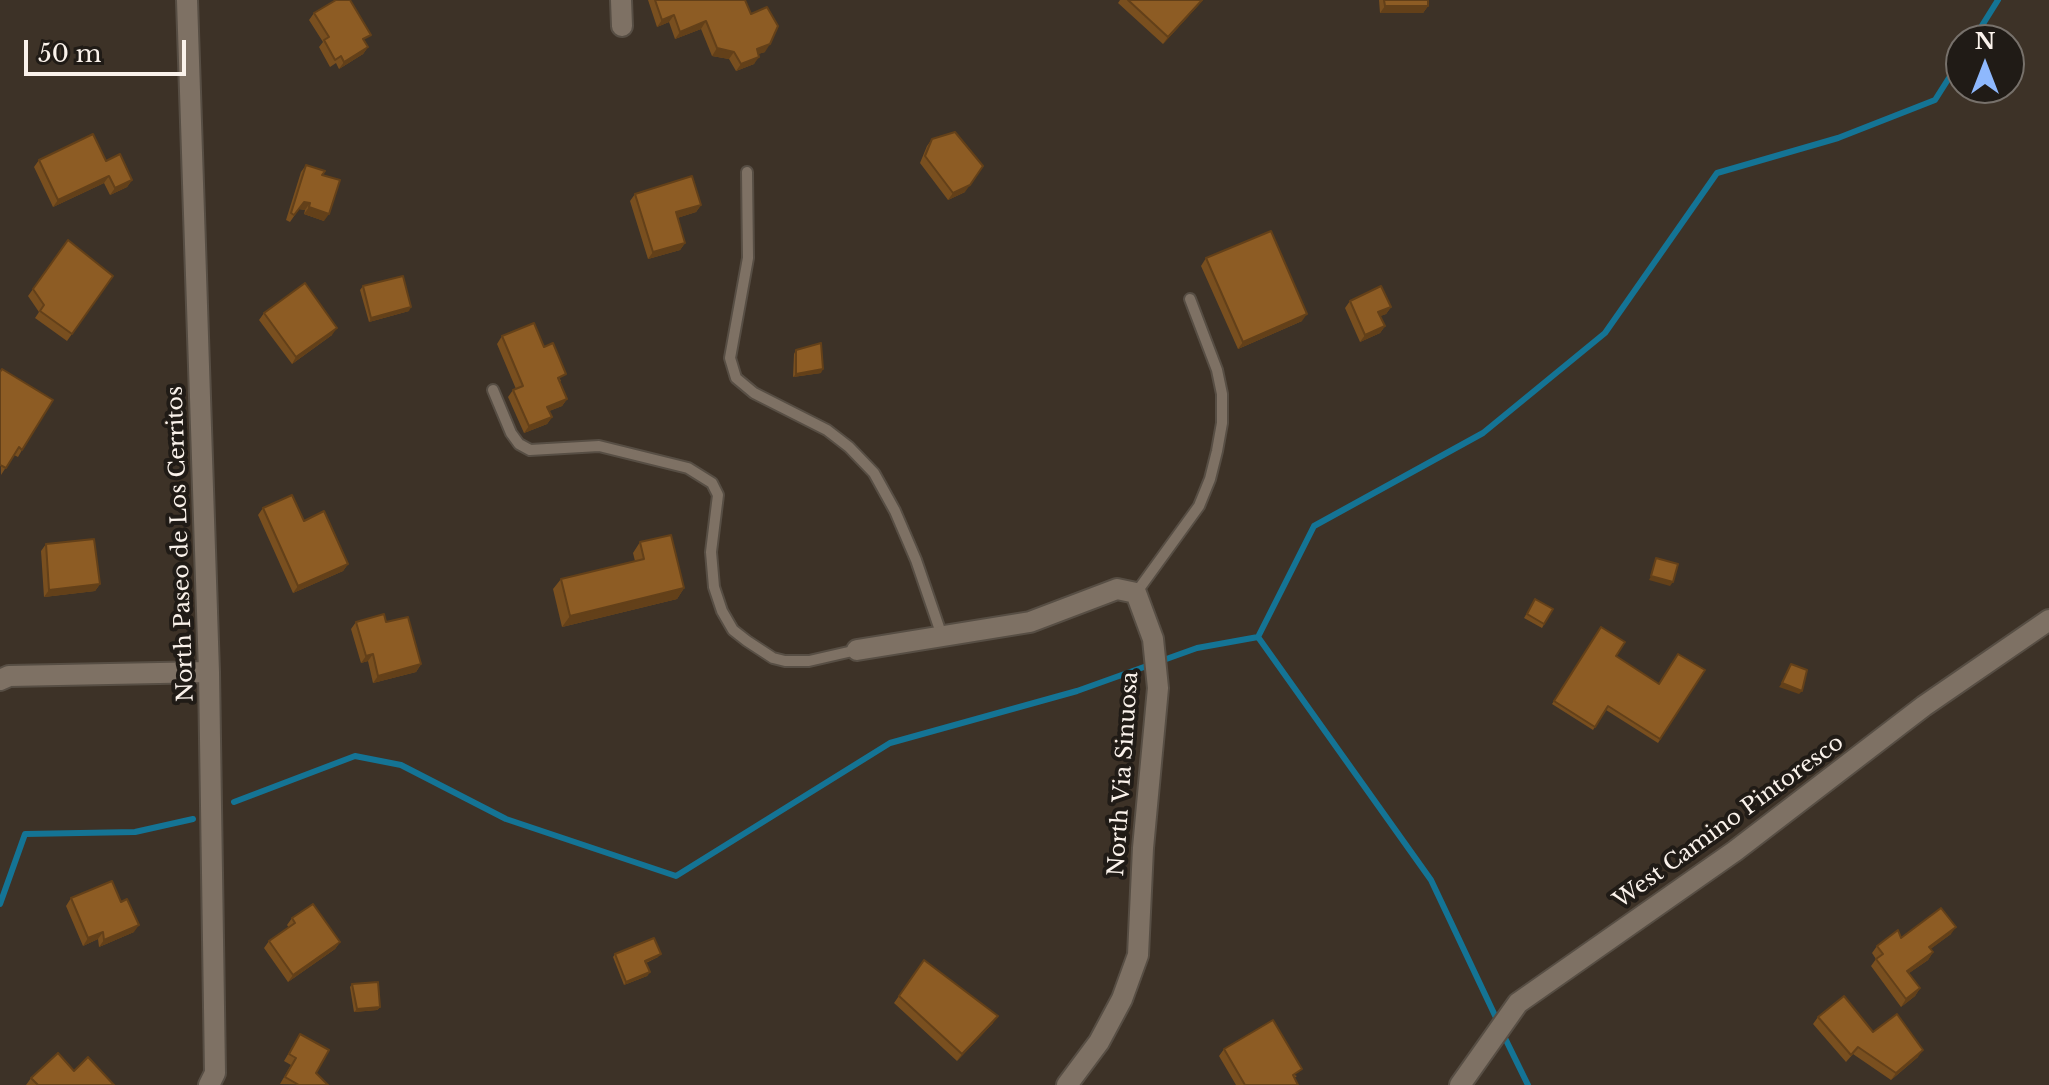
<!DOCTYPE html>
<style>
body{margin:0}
#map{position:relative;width:2049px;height:1085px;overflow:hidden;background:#3d3227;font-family:"Libre Baskerville",serif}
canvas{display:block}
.north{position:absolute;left:1945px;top:24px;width:80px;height:80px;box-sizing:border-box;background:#201b16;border:2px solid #77716b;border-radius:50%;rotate:0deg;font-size:22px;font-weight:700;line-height:32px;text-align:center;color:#faf2eb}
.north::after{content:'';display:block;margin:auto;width:28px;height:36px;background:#8eb8fd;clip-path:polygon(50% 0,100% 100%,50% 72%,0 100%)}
.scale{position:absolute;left:24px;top:40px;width:162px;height:36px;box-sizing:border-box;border:4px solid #faf2eb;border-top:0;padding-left:10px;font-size:24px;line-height:28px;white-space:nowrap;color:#faf2eb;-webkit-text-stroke:6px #201b16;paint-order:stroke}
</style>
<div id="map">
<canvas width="2049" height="1085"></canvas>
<div class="north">N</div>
<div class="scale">50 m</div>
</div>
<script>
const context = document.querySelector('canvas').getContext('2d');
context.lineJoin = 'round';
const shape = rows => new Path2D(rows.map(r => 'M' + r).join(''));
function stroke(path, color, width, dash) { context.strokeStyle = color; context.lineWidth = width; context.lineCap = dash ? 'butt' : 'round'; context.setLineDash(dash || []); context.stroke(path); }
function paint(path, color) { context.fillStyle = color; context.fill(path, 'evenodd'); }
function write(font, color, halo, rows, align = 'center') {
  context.font = font + ' "Libre Baskerville",serif'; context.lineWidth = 8; context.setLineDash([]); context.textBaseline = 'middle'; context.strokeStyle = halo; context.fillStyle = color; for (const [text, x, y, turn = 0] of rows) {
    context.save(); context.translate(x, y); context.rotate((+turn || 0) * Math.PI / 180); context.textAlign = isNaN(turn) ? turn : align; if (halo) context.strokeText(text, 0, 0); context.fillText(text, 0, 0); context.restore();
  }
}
stroke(shape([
 [1973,40,1998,0],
 [1258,637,1431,880,1499,1024],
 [234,802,355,756,401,765,506,819,676,876,890,743,1077,691,1197,648,1258,637,1314,526,1483,433,1605,333,1717,173,1838,138,1935,100,1961,59],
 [0,904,25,834,135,832,193,819],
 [1503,1034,1528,1085]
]), '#147495', 6);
const service = shape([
 [747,172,748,258,730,358,736,378,754,393,827,430,849,447,874,473,895,511,916,560,942,636],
 [493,390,511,433,519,444,530,450,599,446,688,468,712,483,718,495,711,552,714,587,722,611,733,630,747,641,773,658,785,661,809,661,857,650],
 [1136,593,1199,506,1210,479,1217,451,1222,423,1222,394,1217,370,1190,299]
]);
const minor = shape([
 [187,0,209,672,215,1073,209,1085],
 [621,0,622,26],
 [857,650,1030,622,1117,589,1136,593,1153,639,1158,688,1143,848,1138,955,1122,999,1099,1042,1067,1085],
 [0,680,9,676,209,672],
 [1460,1085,1518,1003,1735,851,1924,706,2049,620]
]);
stroke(service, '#574e44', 14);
stroke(minor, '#574e44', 24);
stroke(service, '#7e7164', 10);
stroke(minor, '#7e7164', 20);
paint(shape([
 [648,0,745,0,765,52,758,54,754,64,736,71,729,59,712,56,701,29,675,39,669,22,657,27],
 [1120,0,1203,0,1163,44,1118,3],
 [1379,0,1428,0,1428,6,1423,13,1380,13],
 [314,13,366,42,365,43,368,47,363,54,339,69,336,63,330,67,319,47,323,42,309,20],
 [932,139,965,192,948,200,920,163,927,146],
 [39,160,106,161,132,180,127,187,110,195,104,183,53,207,34,167],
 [306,165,322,175,324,221,304,214,305,210,299,209,290,222,286,220,301,172],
 [635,194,701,205,696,212,677,218,685,243,680,250,648,259,630,201],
 [68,240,113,276,67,341,35,318,39,312,28,296],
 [1206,258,1302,321,1238,349,1201,266],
 [363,286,409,311,369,322,360,290],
 [1350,301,1391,307,1386,314,1380,316,1385,326,1380,333,1360,342,1345,308],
 [264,313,332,335,292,364,259,320],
 [502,336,544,347,561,381,559,382,567,399,562,406,549,411,552,417,547,424,524,433,508,397,513,390,516,389,497,344],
 [796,350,821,373,793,377,794,354],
 [0,372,22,450,18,457,14,455,1,475],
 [263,508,304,521,348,564,343,571,293,593,258,515],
 [640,542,684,588,677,599,562,627,553,589,561,579,635,561,633,553],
 [46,544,100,584,95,591,44,597,41,551],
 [1535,599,1553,609,1542,628,1524,618],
 [356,622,386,622,421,664,416,672,373,683,368,661,361,663,351,629],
 [1601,627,1616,656,1659,684,1705,670,1658,743,1606,710,1593,730,1552,704],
 [71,898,121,902,134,932,99,947,98,939,83,946,66,906],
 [292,918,340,942,335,949,288,982,264,948,269,941,289,928,287,925],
 [1951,934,1930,949,1933,952,1928,960,1909,973,1920,988,1915,996,1901,1007,1871,966,1876,959,1872,953,1877,946,1901,938],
 [615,954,658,957,646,963,650,972,647,976,624,985,613,957],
 [924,960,993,1023,957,1061,894,1003],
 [352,984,380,1007,377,1010,354,1012,350,987],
 [1818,1017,1873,1032,1918,1057,1891,1080,1853,1054,1846,1062,1813,1024],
 [300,1034,316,1073,328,1085,280,1084,291,1065,284,1061],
 [1224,1049,1297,1076,1294,1078,1298,1085,1236,1085,1219,1056],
 [74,1071,114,1085,26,1085,31,1078]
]), '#794f1f');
paint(shape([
 [1202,0,1203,0,1163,44,1168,37],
 [1385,6,1428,6,1423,13,1380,13],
 [674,15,669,22,657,27,662,20],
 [706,21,701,29,675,39,680,32],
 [770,44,765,52,752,56,757,49],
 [368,47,363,54,339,69,344,62],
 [717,48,734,52,729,59,712,56],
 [759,57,754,64,736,71,741,64],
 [109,176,104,183,53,207,58,200],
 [132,180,127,187,110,195,115,188],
 [970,185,965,192,948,200,953,193],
 [304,202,310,203,305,210,299,209],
 [701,205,696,212,671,220,676,212],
 [309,207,329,214,324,221,304,214],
 [685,243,680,250,648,259,653,252],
 [411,307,409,311,369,322,371,318],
 [1391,307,1386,314,1373,319,1378,312],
 [1307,314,1302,321,1238,349,1243,342],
 [1385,326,1380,333,1360,342,1365,335],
 [337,328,332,335,292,364,296,357],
 [823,369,821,373,793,377,796,374],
 [567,399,562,406,542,414,547,407],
 [552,417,547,424,524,433,529,426],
 [348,564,343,571,293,593,298,586],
 [1651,576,1673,582,1670,586,1649,580],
 [100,584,95,591,44,597,49,590],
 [684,588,677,599,562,627,570,616],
 [373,654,368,661,361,663,366,656],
 [421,664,416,672,373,683,378,676],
 [1782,683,1802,691,1799,694,1779,687],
 [139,925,134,932,99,947,104,940],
 [1956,927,1951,934,1924,954,1929,947],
 [103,932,98,939,83,946,88,938],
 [340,942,335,949,288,982,293,975],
 [1933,952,1928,960,1902,978,1907,971],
 [661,954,658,957,642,964,645,961],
 [650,972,647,976,624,985,626,982],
 [1920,988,1915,996,1901,1007,1906,999],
 [380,1007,377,1010,354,1012,357,1009],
 [998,1016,993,1023,957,1061,962,1054],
 [1923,1050,1918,1057,1891,1080,1896,1073]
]), '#634019');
const building = shape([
 [336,0,350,0,371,35,363,39,368,47,344,62,341,56,335,60,324,40,329,37,314,13,336,0],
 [655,0,745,0,751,14,767,7,778,26,770,44,757,49,759,57,741,64,734,52,717,48,706,21,680,32,674,15,662,20,655,0],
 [1128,0,1202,0,1168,37,1128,0],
 [1384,0,1428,0,1428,6,1385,6,1384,0],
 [955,132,983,166,970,185,953,193,925,156,932,139,955,132],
 [93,134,106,161,120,154,132,180,115,188,109,176,58,200,39,160,93,134],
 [306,165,325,171,322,175,340,180,329,214,309,207,310,203,304,202,294,215,291,213,306,165],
 [692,176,701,205,676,212,685,243,653,252,635,194,692,176],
 [1271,231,1307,314,1243,342,1206,258,1271,231],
 [68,240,113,276,72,334,40,311,44,305,33,289,68,240],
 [403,276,411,307,371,318,363,286,403,276],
 [305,283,337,328,296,357,264,313,305,283],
 [1381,286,1391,307,1378,312,1385,326,1365,335,1350,301,1381,286],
 [534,323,544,347,553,343,566,374,558,378,567,399,547,407,552,417,529,426,513,390,523,386,502,336,534,323],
 [821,343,823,369,796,374,796,350,821,343],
 [2,369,53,400,22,450,19,447,6,468,0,465,0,372,2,369],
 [292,495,304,521,324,511,348,564,298,586,263,508,292,495],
 [671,535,684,588,570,616,561,579,644,559,640,542,671,535],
 [94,539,100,584,49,590,46,544,94,539],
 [1656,558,1678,564,1673,582,1651,576,1656,558],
 [1535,599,1553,609,1544,624,1527,614,1535,599],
 [384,614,386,622,408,617,421,664,378,676,373,654,366,656,356,622,384,614],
 [1601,627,1625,642,1616,656,1659,684,1678,654,1705,670,1660,739,1608,706,1595,727,1554,701,1601,627],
 [1791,664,1807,670,1802,691,1782,683,1791,664],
 [112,881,121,902,127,899,139,925,104,940,103,932,88,938,71,898,112,881],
 [313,904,340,942,293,975,269,941,295,923,292,918,313,904],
 [1941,908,1956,927,1929,947,1933,952,1907,971,1920,988,1906,999,1876,959,1883,954,1877,946,1898,930,1901,938,1941,908],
 [654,938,661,954,645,961,650,972,626,982,615,954,654,938],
 [924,960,998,1016,962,1054,899,996,924,960],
 [378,982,380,1007,357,1009,352,984,378,982],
 [1844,996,1873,1032,1897,1014,1923,1050,1896,1073,1858,1047,1851,1055,1818,1017,1844,996],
 [1273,1020,1302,1069,1293,1075,1298,1085,1245,1085,1224,1049,1273,1020],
 [300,1034,329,1050,316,1073,328,1085,299,1085,285,1077,296,1058,289,1054,300,1034],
 [58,1053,74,1071,88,1057,114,1085,38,1085,31,1078,58,1053]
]);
paint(building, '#8d5c24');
stroke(building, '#634019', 2);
write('22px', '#faf2eb', '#201b16', [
 ["North Paseo de Los Cerritos",181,544,-92],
 ["North Via Sinuosa",1124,774,-86],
 ["West Camino Pintoresco",1729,822,-36]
]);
</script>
